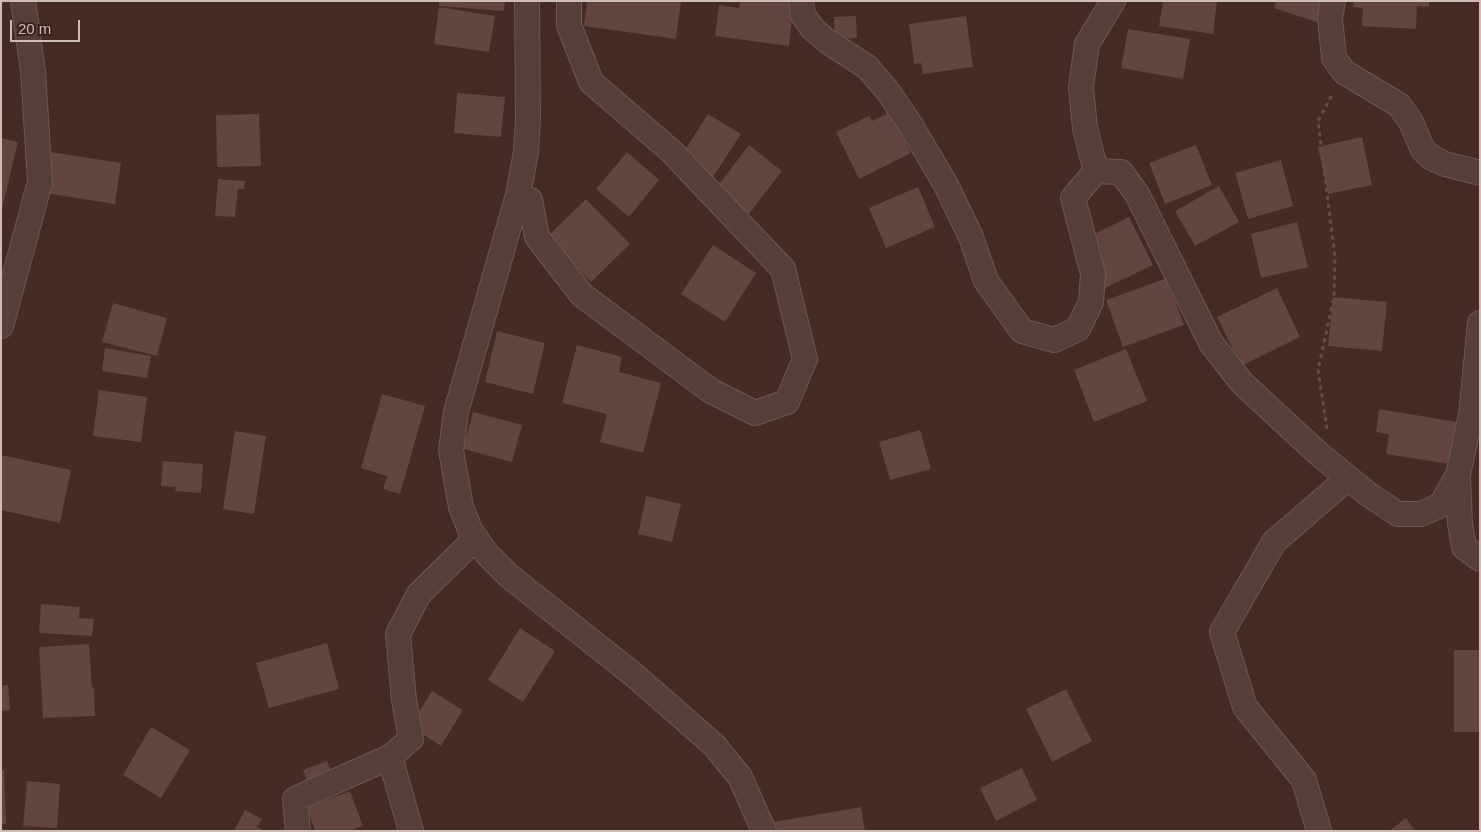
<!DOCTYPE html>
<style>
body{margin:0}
#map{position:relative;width:1481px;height:832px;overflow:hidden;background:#452a26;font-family:Helvetica,sans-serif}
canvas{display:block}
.frame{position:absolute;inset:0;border:2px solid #cebcb9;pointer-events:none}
.scale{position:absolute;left:10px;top:20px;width:70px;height:22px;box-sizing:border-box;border:2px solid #cebcb9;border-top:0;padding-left:6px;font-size:15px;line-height:18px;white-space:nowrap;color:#cebcb9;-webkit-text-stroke:4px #3a2320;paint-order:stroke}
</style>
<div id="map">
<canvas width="1481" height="832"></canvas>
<div class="frame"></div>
<div class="scale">20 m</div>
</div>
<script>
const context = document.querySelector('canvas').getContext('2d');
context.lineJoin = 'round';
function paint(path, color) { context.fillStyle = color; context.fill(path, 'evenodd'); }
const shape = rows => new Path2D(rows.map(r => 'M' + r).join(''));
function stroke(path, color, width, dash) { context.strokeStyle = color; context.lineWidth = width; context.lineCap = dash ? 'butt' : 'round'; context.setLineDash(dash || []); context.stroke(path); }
paint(shape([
 [439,1,505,1,504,11,439,6],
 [587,1,681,1,676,39,584,26],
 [740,1,794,2,789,46,715,36,719,5,739,8],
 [1163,1,1217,1,1213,34,1159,26],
 [1276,1,1333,1,1326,25,1274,8],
 [1354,1,1429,1,1429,7,1417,6,1416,29,1362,26,1363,8,1353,7],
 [439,7,495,16,489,52,434,44],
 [856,16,857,38,835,39,834,17],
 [966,16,973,67,923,74,921,63,914,64,909,24],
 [1128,29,1190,39,1183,79,1121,68],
 [457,93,505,97,501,137,454,133],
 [891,112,911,153,859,179,836,132,869,116,872,121],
 [259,114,261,166,217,167,216,115],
 [708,114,741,134,713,177,681,156],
 [1362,137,1372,185,1328,194,1318,147],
 [1,138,18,142,2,209,1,209],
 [749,145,782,171,749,214,716,188],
 [1196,145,1212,185,1165,204,1149,163],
 [44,151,121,163,115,204,38,192],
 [627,152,659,180,629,217,596,189],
 [1281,160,1293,206,1248,219,1235,173],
 [218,179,245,181,244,189,238,189,235,217,215,216],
 [1219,186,1239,222,1195,246,1175,211],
 [918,187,935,227,886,248,869,208],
 [586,199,630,244,591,282,547,237],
 [1129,217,1153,265,1105,288,1082,240],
 [1297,222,1308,267,1261,278,1251,234],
 [713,245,756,273,725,322,681,294],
 [1167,278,1184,325,1123,347,1106,300],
 [1277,288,1300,337,1241,366,1217,317],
 [1333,297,1387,302,1382,351,1328,346],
 [113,303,167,318,157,356,102,342],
 [497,331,545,343,533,394,485,382],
 [577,345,622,357,619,372,661,383,643,453,600,442,607,414,562,403],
 [105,348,151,356,147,378,102,371],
 [1126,349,1147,401,1094,422,1074,370],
 [99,390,147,397,141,442,93,436],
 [382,394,425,406,400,494,383,489,387,476,361,468],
 [1379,409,1463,423,1456,465,1386,454,1389,434,1376,432],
 [473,412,522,425,512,462,463,449],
 [920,430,931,469,890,480,879,442],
 [235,431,266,436,254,514,223,509],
 [1,455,71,470,60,523,1,510],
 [163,461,203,464,201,493,175,491,176,487,161,486],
 [646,496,681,504,672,542,638,534],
 [41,604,80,607,79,618,94,619,92,636,39,633],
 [520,628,555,651,523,702,488,680],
 [327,643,339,689,269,708,256,663],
 [89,644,92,688,94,687,95,716,43,718,39,647],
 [1454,650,1480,650,1480,732,1454,732],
 [8,685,10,710,1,711,1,686],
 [1066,689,1092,741,1052,762,1026,709],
 [432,691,463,710,441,746,410,726],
 [151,727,190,750,161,798,123,775],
 [327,761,332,774,308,783,303,770],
 [1022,768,1037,800,996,821,980,788],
 [1,770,4,770,6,824,1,824],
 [27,781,60,784,57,828,23,826],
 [350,791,363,826,349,831,315,831,307,807],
 [861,807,865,831,775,831,774,822],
 [245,810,262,819,257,827,265,831,234,831],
 [1406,818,1415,831,1389,831]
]), '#624440');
const minor = shape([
 [527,1,528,119,526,152,518,195,456,412,451,450,461,507,470,530,487,554,509,576,634,675,714,745,740,777,764,831],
 [801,1,803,15,812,28,827,41,867,67,887,90,912,127,946,185,971,237,986,281,1022,331,1054,340,1078,329,1091,302,1093,274,1073,198,1096,171,1121,172,1137,194,1211,343,1242,383,1320,455,1368,494,1398,514,1421,514,1441,505,1458,475,1471,415,1480,323],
 [1333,1,1330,18,1334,58,1344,72,1399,105,1411,122,1423,150,1432,158,1445,164,1480,173],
 [1096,171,1085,128,1081,87,1087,44,1113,1],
 [518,195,530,200,537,237,582,295,711,391,755,413,787,402,805,359,783,269,671,151,591,82,569,25,569,1],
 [1,326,40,182,33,71,23,1],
 [1458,475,1460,524,1464,547,1480,559],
 [390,757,411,831],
 [298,831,295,799,390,757,411,739,404,700,398,634,419,594,476,538],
 [1319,831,1304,780,1245,707,1222,632,1274,542,1348,478]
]);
stroke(minor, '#6c5754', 26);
stroke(shape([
 [1327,429,1318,370,1334,297,1335,257,1318,121,1333,93]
]), '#654953', 3, [4, 4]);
stroke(minor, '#553e3b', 24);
</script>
